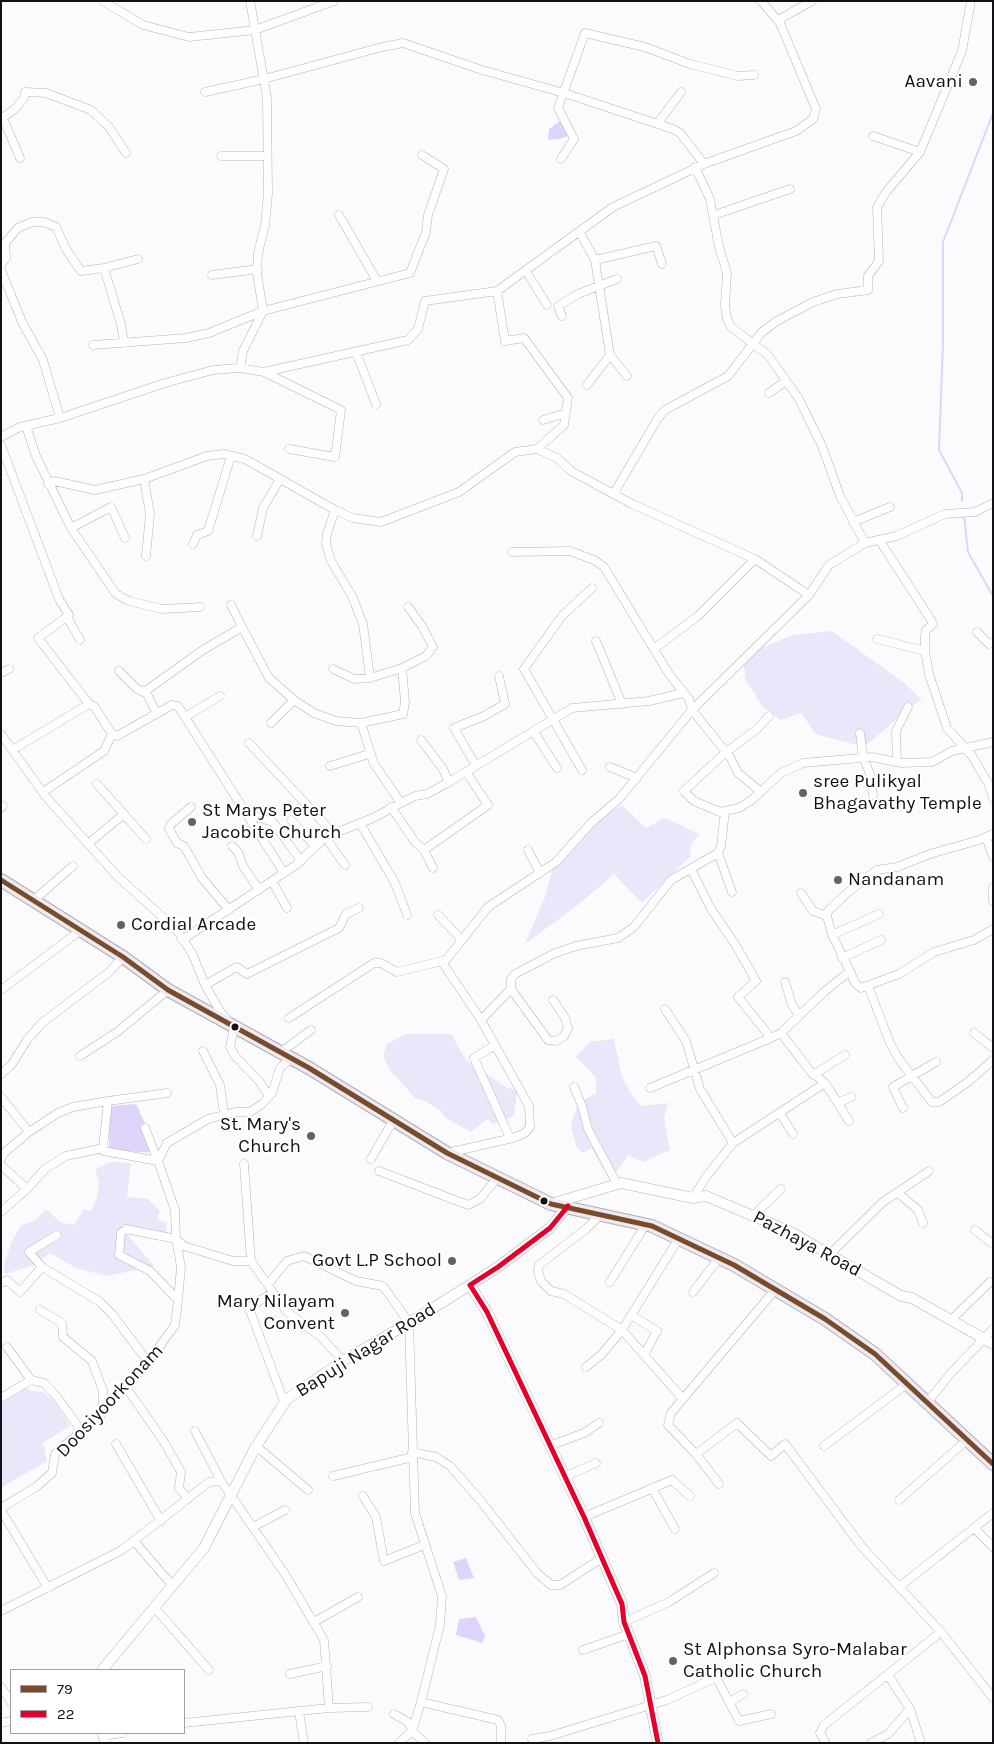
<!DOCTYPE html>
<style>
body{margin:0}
#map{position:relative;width:994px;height:1744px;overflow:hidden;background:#fbfafc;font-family:Karla,sans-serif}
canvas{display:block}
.frame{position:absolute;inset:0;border:2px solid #121017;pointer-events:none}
.legend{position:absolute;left:10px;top:1669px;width:175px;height:65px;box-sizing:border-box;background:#fff;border:1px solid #a09fa2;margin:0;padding:6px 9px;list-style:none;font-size:15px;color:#121017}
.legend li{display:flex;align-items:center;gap:10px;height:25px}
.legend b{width:25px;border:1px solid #a09fa2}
</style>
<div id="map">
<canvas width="994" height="1744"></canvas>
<div class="frame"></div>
<ul class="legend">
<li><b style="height:6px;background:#7a4b2a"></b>79</li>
<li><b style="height:6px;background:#e4002b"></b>22</li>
</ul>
</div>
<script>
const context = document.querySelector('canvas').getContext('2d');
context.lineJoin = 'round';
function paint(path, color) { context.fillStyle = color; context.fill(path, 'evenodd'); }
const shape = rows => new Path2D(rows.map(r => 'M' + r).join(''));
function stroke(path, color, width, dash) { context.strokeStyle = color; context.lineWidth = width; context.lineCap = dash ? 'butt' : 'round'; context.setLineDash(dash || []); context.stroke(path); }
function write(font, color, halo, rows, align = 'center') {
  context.font = font + ' Karla,sans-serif'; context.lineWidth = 4; context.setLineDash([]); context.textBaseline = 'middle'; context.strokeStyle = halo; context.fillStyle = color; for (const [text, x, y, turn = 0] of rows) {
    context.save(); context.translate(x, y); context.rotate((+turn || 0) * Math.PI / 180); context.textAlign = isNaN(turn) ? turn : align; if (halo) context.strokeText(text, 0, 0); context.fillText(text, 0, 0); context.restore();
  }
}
paint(shape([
 [832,631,904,683,921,699,864,747,816,734,801,713,780,720,763,707,746,680,742,656,793,635],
 [622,805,646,828,665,818,699,834,691,845,690,857,642,903,614,874,579,904,525,944,546,894,552,870,561,861,570,838],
 [406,1034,451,1034,466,1060,507,1088,517,1090,514,1116,493,1124,487,1119,471,1132,446,1118,440,1110,425,1101,415,1098,390,1070,383,1055,387,1044],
 [614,1039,622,1077,632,1095,641,1106,668,1103,664,1118,670,1150,643,1162,628,1155,614,1175,603,1169,592,1148,583,1153,576,1146,571,1125,576,1109,582,1101,596,1093,596,1077,576,1057,590,1042],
 [111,1162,131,1163,127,1197,148,1199,160,1211,157,1220,167,1222,166,1233,121,1227,154,1266,107,1276,76,1268,50,1253,37,1264,5,1274,4,1265,11,1243,21,1225,35,1221,46,1209,60,1222,74,1225,84,1209,91,1211,97,1197,99,1182,95,1169],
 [24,1387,32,1391,43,1392,55,1402,70,1426,43,1443,47,1461,2,1487,1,1401]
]), '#ebe6f9');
paint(shape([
 [560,121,574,134,559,139,548,140,549,129],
 [136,1104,159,1153,109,1150,110,1106],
 [466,1558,474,1578,459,1580,453,1562],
 [476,1617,485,1636,482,1643,456,1635,459,1619]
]), '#dfd5fb');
stroke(shape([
 [962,501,962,493,939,450,943,343,943,242,993,113],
 [964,515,968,552,993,596]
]), '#dfd5fb', 2);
const minor = shape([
 [103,1,143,25,189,37,255,30,334,1],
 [778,20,812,1],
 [205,92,264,79,382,47,403,43,482,70,564,93,673,129,680,133,704,164],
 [3,118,20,158],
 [1,119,15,109,24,98,25,92,46,93,91,110,109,127,126,153],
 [658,123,681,92],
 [873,136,920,152],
 [221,156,267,156],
 [561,159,574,139,558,108,585,33,645,47,690,64,738,76,754,75],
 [695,167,710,199,719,247,727,273,725,305,727,319,731,327,768,355,799,399,822,446,840,496,865,543,896,536,945,514,975,512,993,503],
 [339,215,377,281],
 [714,215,790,189],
 [580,233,595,260,610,355,627,376],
 [595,260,656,246,662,264],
 [1,265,6,258,5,243,18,228,32,222,44,222,56,227,66,249,81,271,104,268,121,324,124,343],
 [104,268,138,259],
 [1,270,22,322,43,360,60,418],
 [526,271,547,305],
 [212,275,258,269],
 [497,291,505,341,524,338,568,398,564,425,537,449],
 [562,316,558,306,578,294,617,279],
 [93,345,186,338,209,333,263,311,410,273,426,232,428,215,444,169,422,155],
 [356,352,376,404],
 [240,368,243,351,263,311,257,273,258,253,265,225,268,194,267,98,250,1],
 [264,372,341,410,335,457,289,449],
 [587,385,610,355],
 [769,393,786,381],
 [543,420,566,413],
 [26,426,36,456,71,528,111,507,125,538],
 [1,437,20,427,60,418,165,383,213,370,240,368,264,372,408,340,418,329,425,301,497,291,613,207,704,164,796,131,813,119,816,109,780,23,761,1],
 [1,445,59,599,69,615,38,638,89,704],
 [144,479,150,514,146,556],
 [48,484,54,481,95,490,144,479,207,456,224,454,245,459,335,510],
 [614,493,658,418,665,410,728,376,762,332,777,321,813,302,837,294,868,290,868,276,879,261,877,207,886,192,920,152,962,51,971,1],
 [853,522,890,507],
 [71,528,116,594,129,601,162,609,200,607],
 [257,536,263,508,280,479],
 [880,541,931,620,933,624,926,630,925,636,925,651,929,674,947,728,972,756,989,785,993,798],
 [193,544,197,535,208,531,231,456],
 [512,552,570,551,594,560,604,567,669,674,689,699,692,710,730,757,738,773,760,791],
 [231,605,242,627],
 [67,617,80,640],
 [977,632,989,644,993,643],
 [877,639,925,651],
 [596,641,622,704],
 [654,649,698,616,755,559],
 [402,668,370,678,363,624,352,596,331,561,326,544,327,534,335,510,353,518,381,522,459,492,515,452,537,449,557,458,571,471,632,504,755,559,809,595],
 [333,669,354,679,370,678],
 [119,671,136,688,147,694,157,714],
 [1,673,9,669],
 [144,692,203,650,242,627,269,678,294,700],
 [769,716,757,729,726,752,684,791,694,801,720,812,739,808,753,799,781,773,803,763,872,757,901,763,932,762,952,751,993,742],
 [185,717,220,696],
 [361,723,403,714,405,702,402,668,426,656,433,647,422,626,408,607],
 [534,732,557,768],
 [860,733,863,757,870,774,873,795],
 [1,734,46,797,118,877,176,929,192,953,205,985,220,1011,234,1028,230,1047,235,1056,259,1081,269,1096],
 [421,740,443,769,449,782],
 [249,743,333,833],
 [14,749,89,704,94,706,112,734,117,736,172,705,178,706,284,873],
 [897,762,896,731,908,707],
 [330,766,369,754],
 [476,766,454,728,484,716,505,704,499,676],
 [610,767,637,778],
 [582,770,524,669,562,616,592,588],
 [97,784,146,839],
 [43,792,104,751,112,734],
 [401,803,415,796,427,794,449,782,572,708,649,701,683,693],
 [191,807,171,824,169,829,177,843,184,846,202,878,229,910],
 [391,807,415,842,424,850,433,868],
 [1,808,3,806],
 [248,814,273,822,301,861],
 [291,820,315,846],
 [360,823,395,883,407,915],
 [325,837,345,865],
 [986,837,993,857],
 [89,843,124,814],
 [232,846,238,852,243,866,259,890],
 [424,850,488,805,466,772],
 [528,850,540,873],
 [718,853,732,892],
 [691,869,711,909,735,944,756,981,738,997,771,1038,781,1033],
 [272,881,287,908],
 [993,887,993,901],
 [801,893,813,911,827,916],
 [34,900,73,866],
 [438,915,462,940],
 [832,935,879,914],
 [182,940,296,865,325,837,373,818,401,803,374,764,361,723,336,721,314,713,294,700,271,723],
 [842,958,881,940],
 [442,962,481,1020],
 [850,971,855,983,861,988,899,974,934,952,974,940,993,929],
 [785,982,792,1005,799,1015],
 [205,985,233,969,237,967,247,974,339,928,346,914,359,908],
 [868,986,890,1043,898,1058,932,1102,939,1102,968,1082,993,1060],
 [511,989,548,1040,556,1041,564,1036,568,1028,565,1018,553,1000],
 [1,990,81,930],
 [665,1009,686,1041,700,1089,733,1143],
 [289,1018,374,963,381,963,397,972,446,960,488,907,556,862,591,823,619,799,692,710,809,595,829,565,865,543],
 [974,1033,993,1048],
 [495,1045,474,1058,510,1138],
 [203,1051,220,1085,224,1114],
 [281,1052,311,1030],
 [80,1056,117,1032,168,990],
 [1,1074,12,1064,27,1040,42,1023,109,972,123,957],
 [813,1075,845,1055],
 [825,1083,849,1121],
 [574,1087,582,1106,588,1129,617,1184],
 [650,1088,771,1038],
 [1,1097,29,1132,58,1113,73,1107,108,1101,103,1148,104,1151,158,1161,175,1210,176,1239,184,1246,233,1261,251,1261,286,1311,321,1337,343,1361],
 [108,1101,167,1093],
 [838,1103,851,1097],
 [903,1108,893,1087,936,1062],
 [780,1113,793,1134],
 [145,1128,158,1161],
 [447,1153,513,1138,525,1133,530,1127,529,1106,481,1020,511,989,511,979,515,974,553,954,576,946,618,938,634,927,671,880,718,853,721,846,725,811],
 [1,1159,4,1153,29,1132],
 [371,1159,394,1119],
 [158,1161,167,1143,208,1119,235,1112,250,1112,262,1104,272,1093,280,1068,291,1058],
 [244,1164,251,1261],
 [1,1165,27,1189,1,1212],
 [379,1171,468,1205,480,1199,497,1178],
 [27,1189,45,1169,66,1156,103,1148],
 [898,1193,918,1210,923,1223],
 [693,1198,706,1177,733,1143,825,1083,810,1071,781,1033,824,992,850,971,832,935,827,916,828,911,848,892,877,870,897,867,930,854,979,840,993,834],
 [601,1214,586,1229,539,1265,538,1271,541,1281,551,1291,564,1294,622,1330,683,1399],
 [754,1215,781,1189],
 [975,1230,993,1244],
 [829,1255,883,1202,929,1171],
 [42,1267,29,1252,57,1235],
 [610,1282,646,1224],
 [1,1283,7,1280,20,1292,42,1267,100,1302,112,1314,148,1362],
 [268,1284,287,1261,304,1256,356,1281,383,1286,409,1323,415,1513,442,1596,440,1625,421,1702,412,1731,425,1743],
 [273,1292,249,1308,285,1404],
 [693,1292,719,1258],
 [40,1310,62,1323,63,1337,92,1361,103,1391,103,1406],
 [631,1315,657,1331,644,1355],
 [951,1320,990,1282],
 [7,1347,31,1380,44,1383,57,1397,82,1432],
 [586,1367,601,1355,622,1330,679,1238],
 [126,1387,164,1442,181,1472,179,1488,188,1499],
 [1,1398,31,1380],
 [926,1404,951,1373,993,1329],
 [195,1431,221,1481],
 [116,1444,161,1521],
 [256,1446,308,1490],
 [549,1446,584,1433,599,1423],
 [824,1446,908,1383],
 [412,1452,436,1457,450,1466,480,1500,537,1573,551,1585,560,1585,602,1558],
 [696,1454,737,1423,771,1456,785,1444,862,1547,941,1632],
 [333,1476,413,1457],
 [564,1477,596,1463],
 [719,1484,696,1454,668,1425,671,1413,774,1291],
 [652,1488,675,1529],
 [363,1496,376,1517,384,1561,424,1545],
 [899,1500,967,1440],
 [1,1508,36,1487,52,1473,55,1454,59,1450,101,1415,103,1406,122,1391,144,1368,175,1325,178,1300,181,1267,176,1239,126,1229,121,1233,119,1255,150,1271,178,1300],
 [1,1510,48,1588],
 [584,1517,672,1480,690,1496],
 [253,1527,285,1510],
 [975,1529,993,1547],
 [134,1541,172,1585],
 [899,1587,993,1513],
 [154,1607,209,1670],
 [1,1611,122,1550,209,1482,221,1481,285,1574,324,1640,329,1708,184,1723],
 [314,1622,358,1597],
 [624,1622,669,1602,714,1573],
 [583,1650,629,1634],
 [290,1674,327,1666],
 [888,1675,910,1709,921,1743],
 [716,1677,739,1721,771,1714],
 [1,1687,11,1702],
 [421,1702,498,1720,501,1726,501,1743],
 [730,1702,743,1694],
 [329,1708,368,1707],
 [299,1712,304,1743],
 [394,1714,408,1722,412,1731,399,1743],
 [1,1723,11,1721],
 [103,1736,122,1733],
 [532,1739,550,1736,667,1700,730,1671],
 [826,1743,820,1733,824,1725,941,1632,993,1698],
 [871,1743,888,1734,910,1709]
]);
const tertiary = shape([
 [551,1204,621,1183,693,1198,706,1196,791,1232,901,1296,912,1298,993,1344],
 [568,1206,550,1228,498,1267,470,1285,487,1312,584,1517,622,1604,624,1622,645,1676,658,1743],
 [102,1670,204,1548,255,1448,287,1399,343,1361,409,1323,470,1285],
 [103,1733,105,1743]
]);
const primary = shape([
 [1,880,123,957,168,990,309,1068,447,1153,551,1204,652,1226,734,1265,825,1319,875,1354,993,1464]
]);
stroke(minor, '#b5b4b7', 9);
stroke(tertiary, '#b5b4b7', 11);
stroke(primary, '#b1acb9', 14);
stroke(minor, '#fefeff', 8);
stroke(tertiary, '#fefeff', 10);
stroke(primary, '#edebf2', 12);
stroke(shape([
 [1,880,123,957,168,990,309,1068,447,1153,551,1204,652,1226,734,1265,825,1319,875,1354,993,1464]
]), '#7a4b2a', 5);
stroke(shape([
 [568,1206,550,1228,498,1267,470,1285,487,1312,584,1517,622,1604,624,1622,645,1676,658,1743]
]), '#e4002b', 5);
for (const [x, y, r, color] of [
 [973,82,5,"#646267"],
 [803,793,5,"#646267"],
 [192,822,5,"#646267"],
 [838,880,5,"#646267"],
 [121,925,5,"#646267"],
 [235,1027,4.5,"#121017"],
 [311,1136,5,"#646267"],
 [544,1201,4.5,"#121017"],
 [452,1261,5,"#646267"],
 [345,1313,5,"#646267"],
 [673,1661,5,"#646267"]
]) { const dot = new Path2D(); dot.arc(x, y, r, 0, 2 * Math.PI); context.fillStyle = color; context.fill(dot); stroke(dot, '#fff', 2); }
write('19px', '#121017', '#fff', [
 ["Aavani",963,82,"right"],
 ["sree Pulikyal",813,782],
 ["Bhagavathy Temple",813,804],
 ["St Marys Peter",202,811],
 ["Jacobite Church",202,833],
 ["Nandanam",848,880],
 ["Cordial Arcade",131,925],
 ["St. Mary's",301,1125,"right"],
 ["Church",301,1147,"right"],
 ["Govt L.P School",442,1261,"right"],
 ["Mary Nilayam",335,1302,"right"],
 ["Convent",335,1324,"right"],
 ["St Alphonsa Syro-Malabar",683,1650],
 ["Catholic Church",683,1672]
], 'left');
write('19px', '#121017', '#fff', [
 ["Pazhaya Road",807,1244,28],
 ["Bapuji Nagar Road",366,1350,-32],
 ["Doosiyoorkonam",110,1401,-47]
]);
</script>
